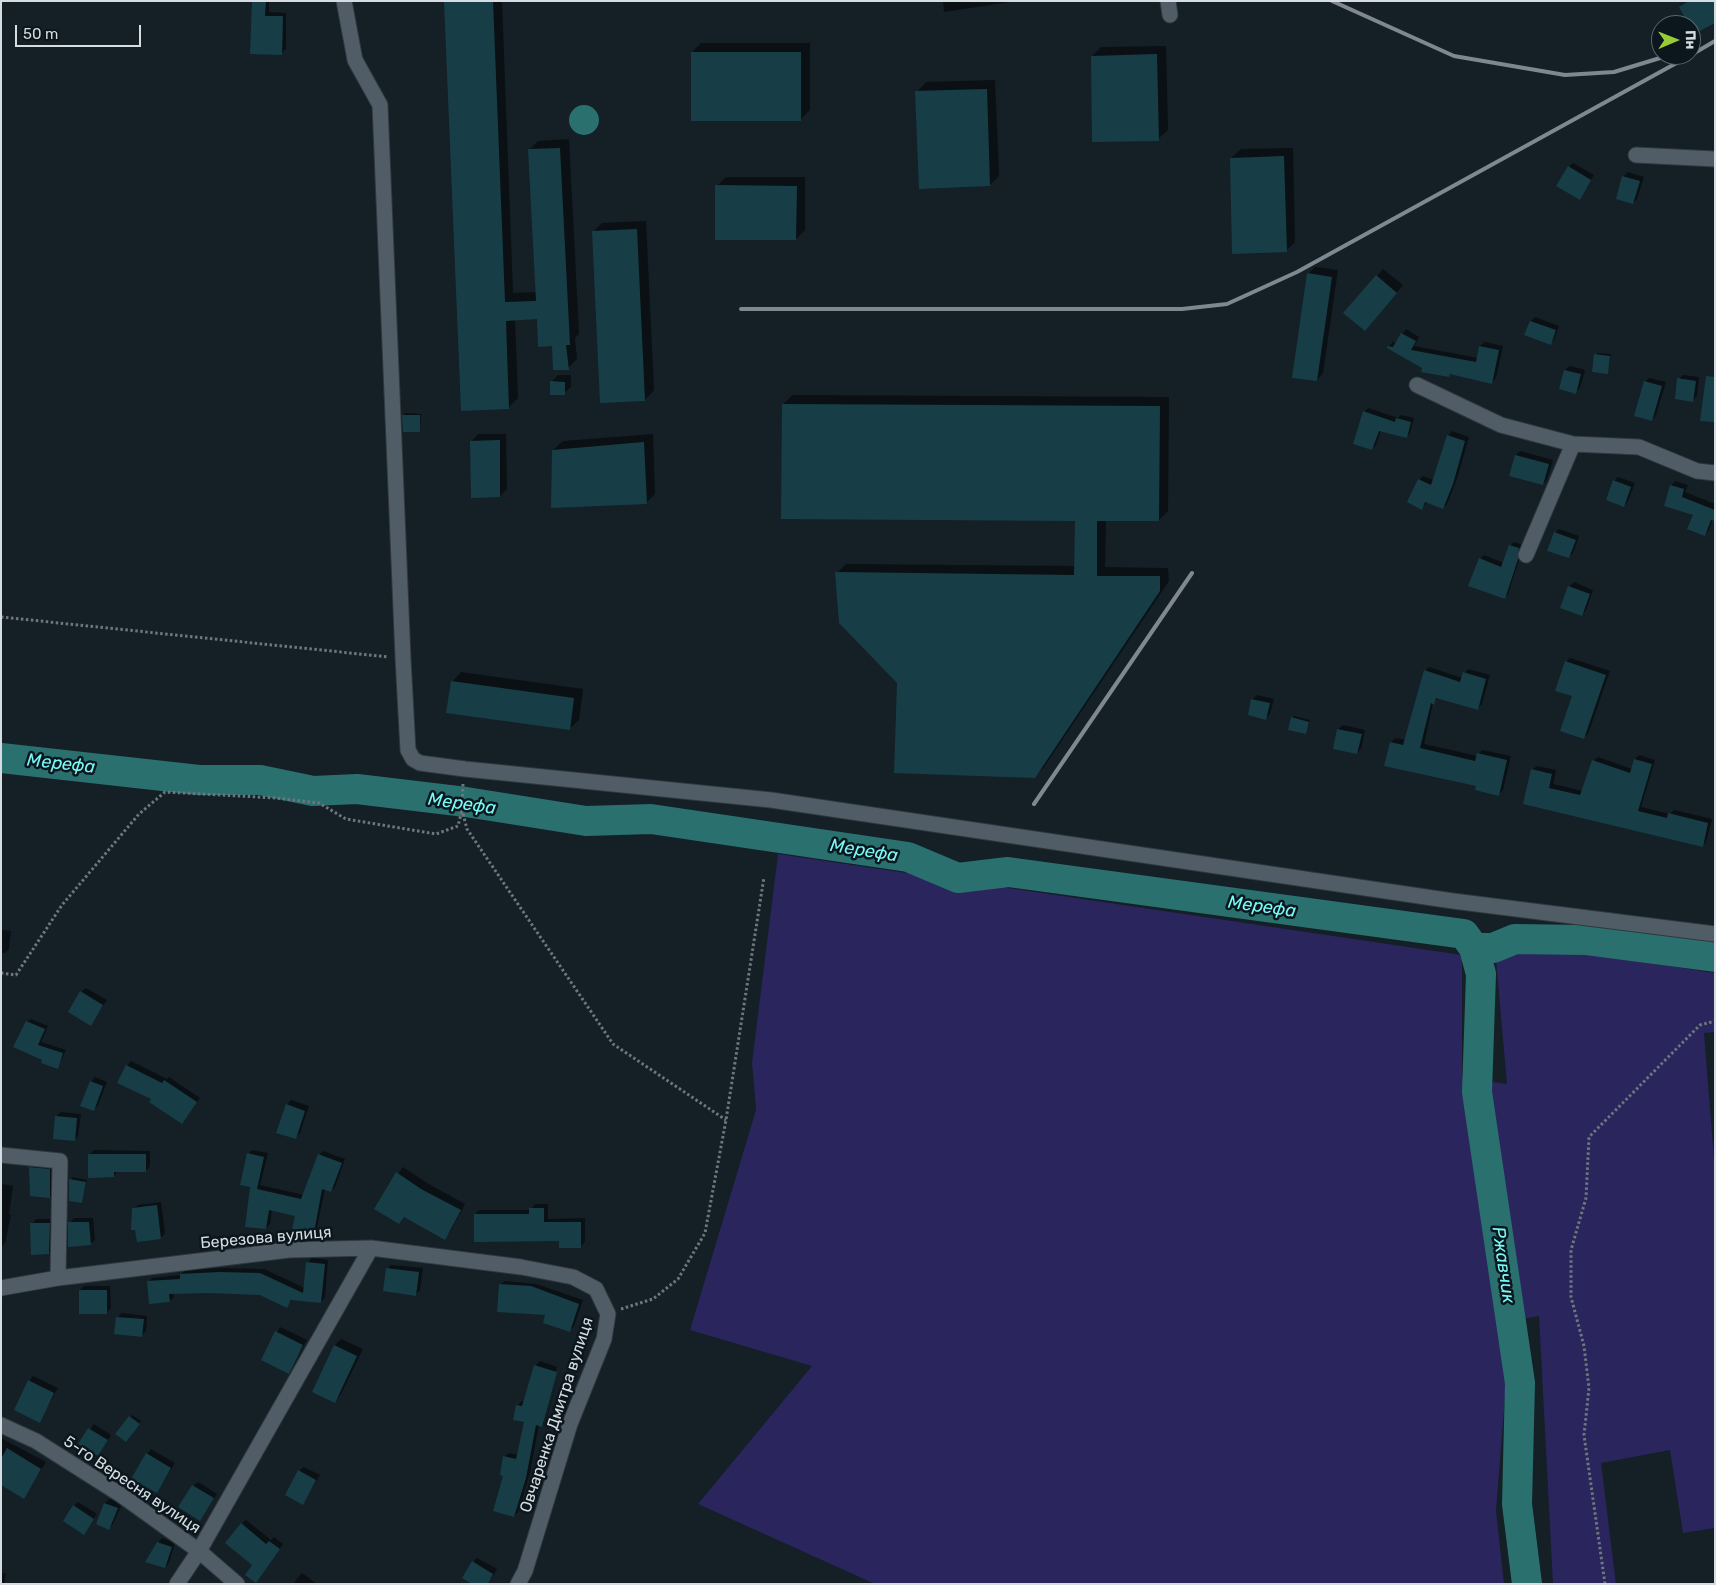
<!DOCTYPE html>
<meta charset="utf-8">
<style>
body{margin:0}
#map{position:relative;width:1716px;height:1585px;overflow:hidden;background:#141f26;font-family:Rubik,sans-serif}
canvas{display:block}
.frame{position:absolute;inset:0;border:2px solid #d5dde2;pointer-events:none}
.north{position:absolute;left:1651px;top:15px;width:50px;height:50px;box-sizing:border-box;background:#0b161d;border:1px solid #5c666c;border-radius:50%;rotate:89deg;font-size:14px;font-weight:700;line-height:20px;text-align:center;color:#d5dde2}
.north::after{content:'';display:block;margin:auto;width:18px;height:22px;background:#98cb37;clip-path:polygon(50% 0,100% 100%,50% 72%,0 100%)}
.scale{position:absolute;left:15px;top:25px;width:126px;height:22px;box-sizing:border-box;border:2px solid #d5dde2;border-top:0;padding-left:6px;font-size:15px;line-height:18px;white-space:nowrap;color:#d5dde2;-webkit-text-stroke:4px #0b161d;paint-order:stroke}
</style>
<div id="map">
<canvas width="1716" height="1585"></canvas>
<div class="frame"></div>
<div class="north">Пн</div>
<div class="scale">50 m</div>
</div>
<script>
const context = document.querySelector('canvas').getContext('2d');
context.lineJoin = 'round';
function paint(path, color) { context.fillStyle = color; context.fill(path, 'evenodd'); }
const shape = rows => new Path2D(rows.map(r => 'M' + r).join(''));
function stroke(path, color, width, dash) { context.strokeStyle = color; context.lineWidth = width; context.lineCap = dash ? 'butt' : 'round'; context.setLineDash(dash || []); context.stroke(path); }
function write(font, color, halo, rows, align = 'center') {
  context.font = font + ' Rubik,sans-serif'; context.lineWidth = 5; context.setLineDash([]); context.textBaseline = 'middle'; context.strokeStyle = halo; context.fillStyle = color; for (const [text, x, y, turn = 0] of rows) {
    context.save(); context.translate(x, y); context.rotate((+turn || 0) * Math.PI / 180); context.textAlign = isNaN(turn) ? turn : align; if (halo) context.strokeText(text, 0, 0); context.fillText(text, 0, 0); context.restore();
  }
}
paint(shape([
 [778,854,1462,955,1462,1078,1507,1084,1496,960,1523,944,1715,973,1715,1032,1704,1033,1715,1172,1715,1528,1683,1533,1670,1450,1601,1463,1616,1584,1553,1584,1539,1316,1511,1321,1496,1510,1504,1584,875,1584,698,1504,812,1366,690,1330,756,1110,752,1063]
]), '#2a255d');
paint(shape([
 '569 120a15 15 0 1 1 30 0a15 15 0 1 1-30 0Z'
]), '#2a706f');
paint(shape([
 [253,1,269,1,269,12,286,13,286,49,281,53],
 [445,1,502,1,513,293,536,292,529,150,538,141,569,139,579,334,575,338,577,359,568,368,538,318,515,319,518,398,508,408],
 [943,1,1017,1,944,12],
 [701,43,810,43,810,110,801,119,692,52],
 [1166,46,1168,130,1158,139,1092,56,1101,47],
 [995,80,999,176,990,185,917,92,926,82],
 [1293,148,1295,242,1286,251,1231,158,1241,149],
 [1573,163,1594,175,1579,198,1569,167],
 [1628,172,1644,177,1637,199,1633,203,1623,177],
 [726,177,805,177,805,230,796,239,717,186],
 [646,221,654,390,645,400,593,232,602,223],
 [1315,267,1338,270,1323,373,1317,380,1308,274],
 [1383,269,1403,285,1371,322,1345,313],
 [1535,317,1559,326,1554,340,1550,344,1526,335,1531,321],
 [1406,329,1419,337,1414,346,1478,358,1480,346,1485,342,1503,346,1496,378,1492,382,1451,373,1449,376,1423,367,1388,347,1393,342,1396,343],
 [1597,353,1611,354,1608,372,1596,355],
 [1570,366,1585,370,1580,388,1575,393,1560,388,1565,370],
 [558,375,571,375,571,387,564,393,551,382],
 [1683,375,1699,377,1697,396,1693,400,1679,379],
 [1649,378,1666,382,1656,415,1652,420,1645,382],
 [793,395,1169,397,1168,511,1159,520,1106,520,1105,567,1168,568,1169,581,1044,767,1035,776,899,682,837,573,846,564,1076,566,1076,519,783,404],
 [1368,408,1398,418,1401,415,1414,418,1410,433,1407,437,1381,430,1376,445,1372,449,1364,412],
 [405,413,421,414,420,431,404,415],
 [1452,431,1469,437,1457,479,1447,504,1442,508,1427,502,1422,508,1419,480,1423,476,1434,480,1448,436],
 [478,434,506,434,507,489,500,496,472,441],
 [653,434,655,494,646,503,553,450,563,441],
 [1520,451,1553,460,1547,480,1543,484,1516,455],
 [1618,477,1635,483,1628,501,1624,506,1614,481],
 [1675,481,1688,485,1685,492,1715,504,1715,520,1713,519,1709,530,1705,535,1694,514,1671,486],
 [1559,529,1579,536,1573,553,1569,557,1555,533],
 [1514,542,1522,545,1520,557,1508,594,1504,598,1480,559,1484,555,1504,563,1510,546],
 [1574,582,1593,590,1586,610,1581,615,1569,587],
 [1570,658,1610,671,1588,734,1583,738,1566,662],
 [1429,667,1462,678,1468,669,1490,675,1482,704,1477,709,1438,698,1433,703,1424,744,1477,756,1482,750,1511,756,1503,790,1498,795,1478,785,1386,765,1391,742,1395,738,1406,740,1425,671],
 [461,672,583,689,579,720,569,729,452,682],
 [1257,695,1274,699,1270,714,1266,718,1249,714,1253,699],
 [1294,716,1310,720,1306,733,1292,718],
 [1343,725,1365,730,1361,749,1357,753,1338,729],
 [1639,755,1655,760,1641,807,1670,814,1674,810,1712,819,1706,842,1702,846,1525,803,1532,770,1537,766,1556,770,1553,784,1583,791,1593,761,1598,757,1632,769,1635,759],
 [1,930,11,931,9,949,5,953,1,953],
 [86,988,107,1000,90,1024,81,992],
 [31,1019,48,1026,41,1042,66,1050,58,1067,44,1059,27,1022],
 [131,1061,167,1079,169,1077,200,1098,182,1122,153,1099,127,1066],
 [95,1077,107,1082,98,1105,94,1110,91,1082],
 [291,1100,309,1106,300,1133,295,1138,287,1105],
 [61,1112,81,1114,78,1136,74,1140,57,1116],
 [94,1150,150,1151,150,1166,146,1171,117,1172,114,1176,89,1155],
 [252,1150,268,1153,260,1185,304,1195,319,1155,323,1151,345,1159,335,1187,331,1191,325,1189,317,1227,313,1231,296,1215,272,1209,270,1224,266,1228,251,1186,248,1154],
 [35,1164,54,1166,54,1193,50,1197,30,1168],
 [403,1167,427,1183,465,1204,450,1232,444,1238,405,1216,399,1223,375,1208],
 [72,1177,87,1180,82,1202,70,1200],
 [1,1184,13,1186,9,1214,11,1215,5,1243,1,1247],
 [161,1202,165,1233,161,1238,134,1209,138,1205],
 [535,1204,548,1204,548,1219,585,1218,585,1242,581,1246,475,1214,479,1210,531,1210],
 [74,1218,93,1218,95,1240,90,1244,70,1223],
 [36,1219,53,1219,53,1249,48,1253,32,1224],
 [312,1258,328,1260,325,1297,321,1302,293,1299,287,1306,260,1294,209,1292,173,1293,174,1297,170,1301,148,1282,152,1278,181,1275,185,1270,224,1268,264,1269,305,1288,307,1263],
 [391,1265,423,1268,420,1290,416,1294,387,1269],
 [505,1281,536,1284,583,1300,574,1326,570,1330,500,1285],
 [84,1286,110,1286,111,1308,106,1313,80,1290],
 [122,1313,147,1316,146,1331,142,1335,117,1318],
 [280,1327,307,1340,289,1372,262,1359],
 [341,1339,363,1349,341,1394,335,1401,335,1345],
 [540,1361,557,1367,542,1422,545,1422,561,1368,546,1421,542,1425,539,1425,530,1473,518,1512,514,1516,505,1475,504,1457,509,1453,519,1455,525,1421,517,1406,522,1401,525,1402,535,1366],
 [33,1376,58,1388,39,1421,29,1381],
 [132,1415,141,1421,127,1439,117,1434],
 [94,1424,111,1435,102,1450,80,1443],
 [1,1438,46,1462,24,1497,1,1485],
 [151,1449,175,1463,157,1492,147,1454],
 [304,1467,320,1475,302,1504,299,1471],
 [198,1482,217,1494,200,1519,193,1486],
 [110,1499,122,1504,113,1524,109,1528,97,1523,105,1503],
 [78,1502,97,1514,84,1533,74,1506],
 [246,1520,271,1540,274,1537,283,1544,260,1577,254,1565,241,1524],
 [162,1538,175,1543,169,1563,165,1567,158,1543],
 [477,1558,497,1569,488,1584,474,1584,473,1562],
 [1,1572,6,1574,4,1584,1,1584],
 [302,1573,317,1584,293,1584]
]), '#0007');
stroke(shape([
 [1,758,199,780,260,780,313,791,357,789,466,802,586,821,651,819,908,857,958,878,1008,872,1464,934,1474,948,1493,948,1515,939,1585,940,1715,957],
 [1474,948,1481,974,1477,1092,1520,1383,1517,1504,1527,1584]
]), '#2a706f', 30);
paint(shape([
 [252,1,266,1,265,16,283,16,282,55,250,54],
 [444,1,493,1,505,302,536,301,528,149,560,148,570,345,566,345,569,370,553,370,552,346,538,347,537,319,506,321,509,409,461,411],
 [1689,1,1715,1,1715,23,1694,34,1679,7],
 [691,52,801,52,801,121,691,121],
 [1157,54,1159,141,1092,142,1091,56],
 [987,89,990,186,919,189,915,91],
 [1284,156,1287,252,1232,254,1230,158],
 [1568,166,1591,180,1580,200,1556,186],
 [1622,176,1640,181,1633,204,1616,199],
 [715,185,797,186,796,240,715,240],
 [637,229,645,401,600,403,592,231],
 [1307,273,1332,277,1317,381,1292,378],
 [1376,275,1397,293,1365,331,1343,313],
 [1530,321,1556,330,1551,345,1524,335],
 [1401,333,1416,341,1411,350,1476,362,1479,346,1499,350,1492,384,1450,374,1449,377,1421,372,1422,368,1387,348,1387,346,1393,347],
 [1594,354,1610,356,1608,374,1592,372],
 [1564,370,1581,374,1576,394,1559,389],
 [1706,376,1715,377,1715,422,1700,421],
 [1677,378,1696,381,1693,402,1675,399],
 [550,381,565,382,565,395,550,395],
 [1644,381,1662,386,1652,421,1634,416],
 [782,404,1160,406,1159,521,1097,521,1097,576,1160,576,1160,591,1035,778,894,773,897,683,839,623,835,572,1074,575,1075,521,781,519],
 [1363,411,1395,422,1396,418,1411,422,1407,438,1379,431,1372,450,1353,444],
 [402,415,420,415,420,432,403,432],
 [1447,435,1465,441,1453,484,1443,509,1425,502,1422,510,1407,502,1418,479,1431,485],
 [500,440,500,497,471,498,470,441],
 [644,442,647,504,551,508,552,450],
 [1515,455,1549,464,1543,485,1509,476],
 [1613,480,1631,487,1624,507,1606,500],
 [1670,485,1684,489,1682,497,1715,510,1715,521,1711,520,1705,536,1687,529,1693,515,1664,506],
 [1554,532,1576,540,1569,558,1547,551],
 [1509,545,1519,548,1518,559,1505,599,1468,586,1479,558,1501,567],
 [1568,586,1590,594,1582,616,1560,608],
 [1565,661,1606,675,1584,739,1560,731,1572,696,1555,691],
 [1424,670,1460,682,1463,672,1486,679,1478,710,1436,698,1434,705,1431,703,1420,748,1475,761,1477,753,1507,760,1499,796,1475,790,1476,786,1384,766,1390,742,1403,745],
 [451,681,574,698,570,730,446,713],
 [1251,699,1270,703,1266,720,1248,715],
 [1291,717,1309,722,1306,734,1288,730],
 [1337,729,1362,734,1357,754,1333,749],
 [1634,759,1652,764,1638,811,1667,818,1668,813,1708,823,1703,847,1523,804,1531,769,1552,774,1549,788,1580,795,1592,760,1630,773],
 [80,991,103,1005,91,1026,68,1012],
 [26,1021,45,1029,38,1045,63,1053,58,1069,41,1063,42,1060,13,1047],
 [126,1065,162,1083,164,1080,197,1102,182,1124,149,1102,151,1099,117,1083],
 [90,1081,103,1086,94,1111,80,1106],
 [286,1104,305,1111,296,1139,276,1133],
 [55,1116,77,1118,75,1141,53,1139],
 [247,1153,264,1157,257,1189,301,1199,318,1154,342,1163,331,1192,322,1189,314,1233,292,1229,295,1216,269,1210,266,1229,245,1227,250,1187,240,1185],
 [88,1154,146,1154,146,1172,114,1172,114,1177,88,1178],
 [29,1167,50,1169,50,1198,30,1196],
 [396,1172,421,1189,461,1210,445,1240,404,1217,399,1224,374,1209],
 [69,1179,86,1182,82,1203,69,1201],
 [157,1205,161,1239,137,1242,135,1230,131,1230,132,1208],
 [529,1208,544,1208,544,1222,581,1222,581,1248,559,1248,559,1241,474,1242,474,1214,529,1214],
 [68,1222,89,1222,91,1245,68,1247],
 [30,1223,50,1223,49,1254,31,1255],
 [306,1262,325,1264,321,1303,291,1300,287,1308,260,1295,209,1293,169,1294,170,1302,149,1304,147,1281,180,1279,180,1274,219,1272,260,1273,303,1293],
 [386,1268,419,1272,416,1296,383,1291],
 [499,1284,531,1286,579,1304,570,1332,543,1323,545,1315,497,1312],
 [79,1290,107,1290,107,1314,79,1314],
 [116,1317,144,1319,142,1337,114,1334],
 [275,1331,303,1345,289,1374,261,1360],
 [334,1345,357,1356,335,1403,312,1392],
 [534,1365,557,1372,542,1427,536,1425,526,1478,514,1517,493,1511,503,1476,500,1475,503,1456,516,1459,524,1422,513,1420,516,1405,522,1406],
 [28,1380,54,1393,40,1423,14,1410],
 [129,1416,140,1424,126,1442,115,1434],
 [88,1428,108,1440,98,1456,78,1444],
 [7,1448,41,1469,24,1499,1,1485,1,1459],
 [146,1453,171,1468,157,1493,131,1479],
 [298,1470,316,1480,303,1505,285,1495],
 [192,1485,214,1498,200,1521,178,1507],
 [104,1503,118,1508,109,1530,96,1524],
 [73,1505,94,1519,84,1535,63,1521],
 [241,1523,266,1544,269,1541,280,1549,256,1583,245,1575,252,1565,225,1543],
 [157,1542,172,1547,165,1568,145,1562],
 [472,1561,493,1574,488,1584,472,1584,462,1578]
]), '#173e47');
const minor = shape([
 [344,1,355,60,380,105,403,658,408,750,413,759,420,763,465,769,771,800,1453,901,1715,934],
 [1168,1,1170,15],
 [1636,155,1715,159],
 [1417,385,1501,425,1573,444,1639,447,1697,471,1715,473],
 [1526,555,1573,444],
 [1,1155,60,1161,58,1278],
 [1,1288,58,1278,289,1250,371,1248,521,1267,573,1277,596,1289,608,1314,604,1339,570,1424,525,1571,518,1584],
 [1,1425,36,1441,121,1495,199,1551,237,1584],
 [177,1584,199,1551,371,1248]
]);
stroke(minor, '#30383d', 17);
stroke(shape([
 [1,617,389,657],
 [463,784,462,810,467,829,613,1044,726,1120],
 [1,973,16,975,62,905,139,814,165,792,276,798,319,803,346,819,436,834,458,826,462,810],
 [621,1309,653,1299,678,1279,705,1233,726,1120,764,877],
 [1605,1584,1584,1435,1589,1388,1584,1346,1571,1297,1571,1250,1586,1198,1589,1137,1700,1025,1715,1021]
]), '#6d777d', 3, [2.5, 2.5]);
stroke(minor, '#505d66', 15);
stroke(shape([
 [1332,1,1454,56,1565,75,1614,72,1670,55],
 [1691,55,1715,41],
 [741,309,1182,309,1227,304,1297,272,1691,55],
 [1034,804,1192,573]
]), '#7f888e', 4);
write('16px', '#d5dde2', '#0b161d', [
 ["Березова вулиця",266,1238,-5],
 ["Овчаренка Дмитра вулиця",557,1415,-72],
 ["5-го Вересня вулиця",132,1485,34]
]);
write('italic 18px', '#77faf8', '#0b161d', [
 ["Мерефа",61,764,6],
 ["Мерефа",462,804,8],
 ["Мерефа",864,851,9],
 ["Мерефа",1262,907,8],
 ["Ржавчик",1503,1265,82]
]);
</script>
